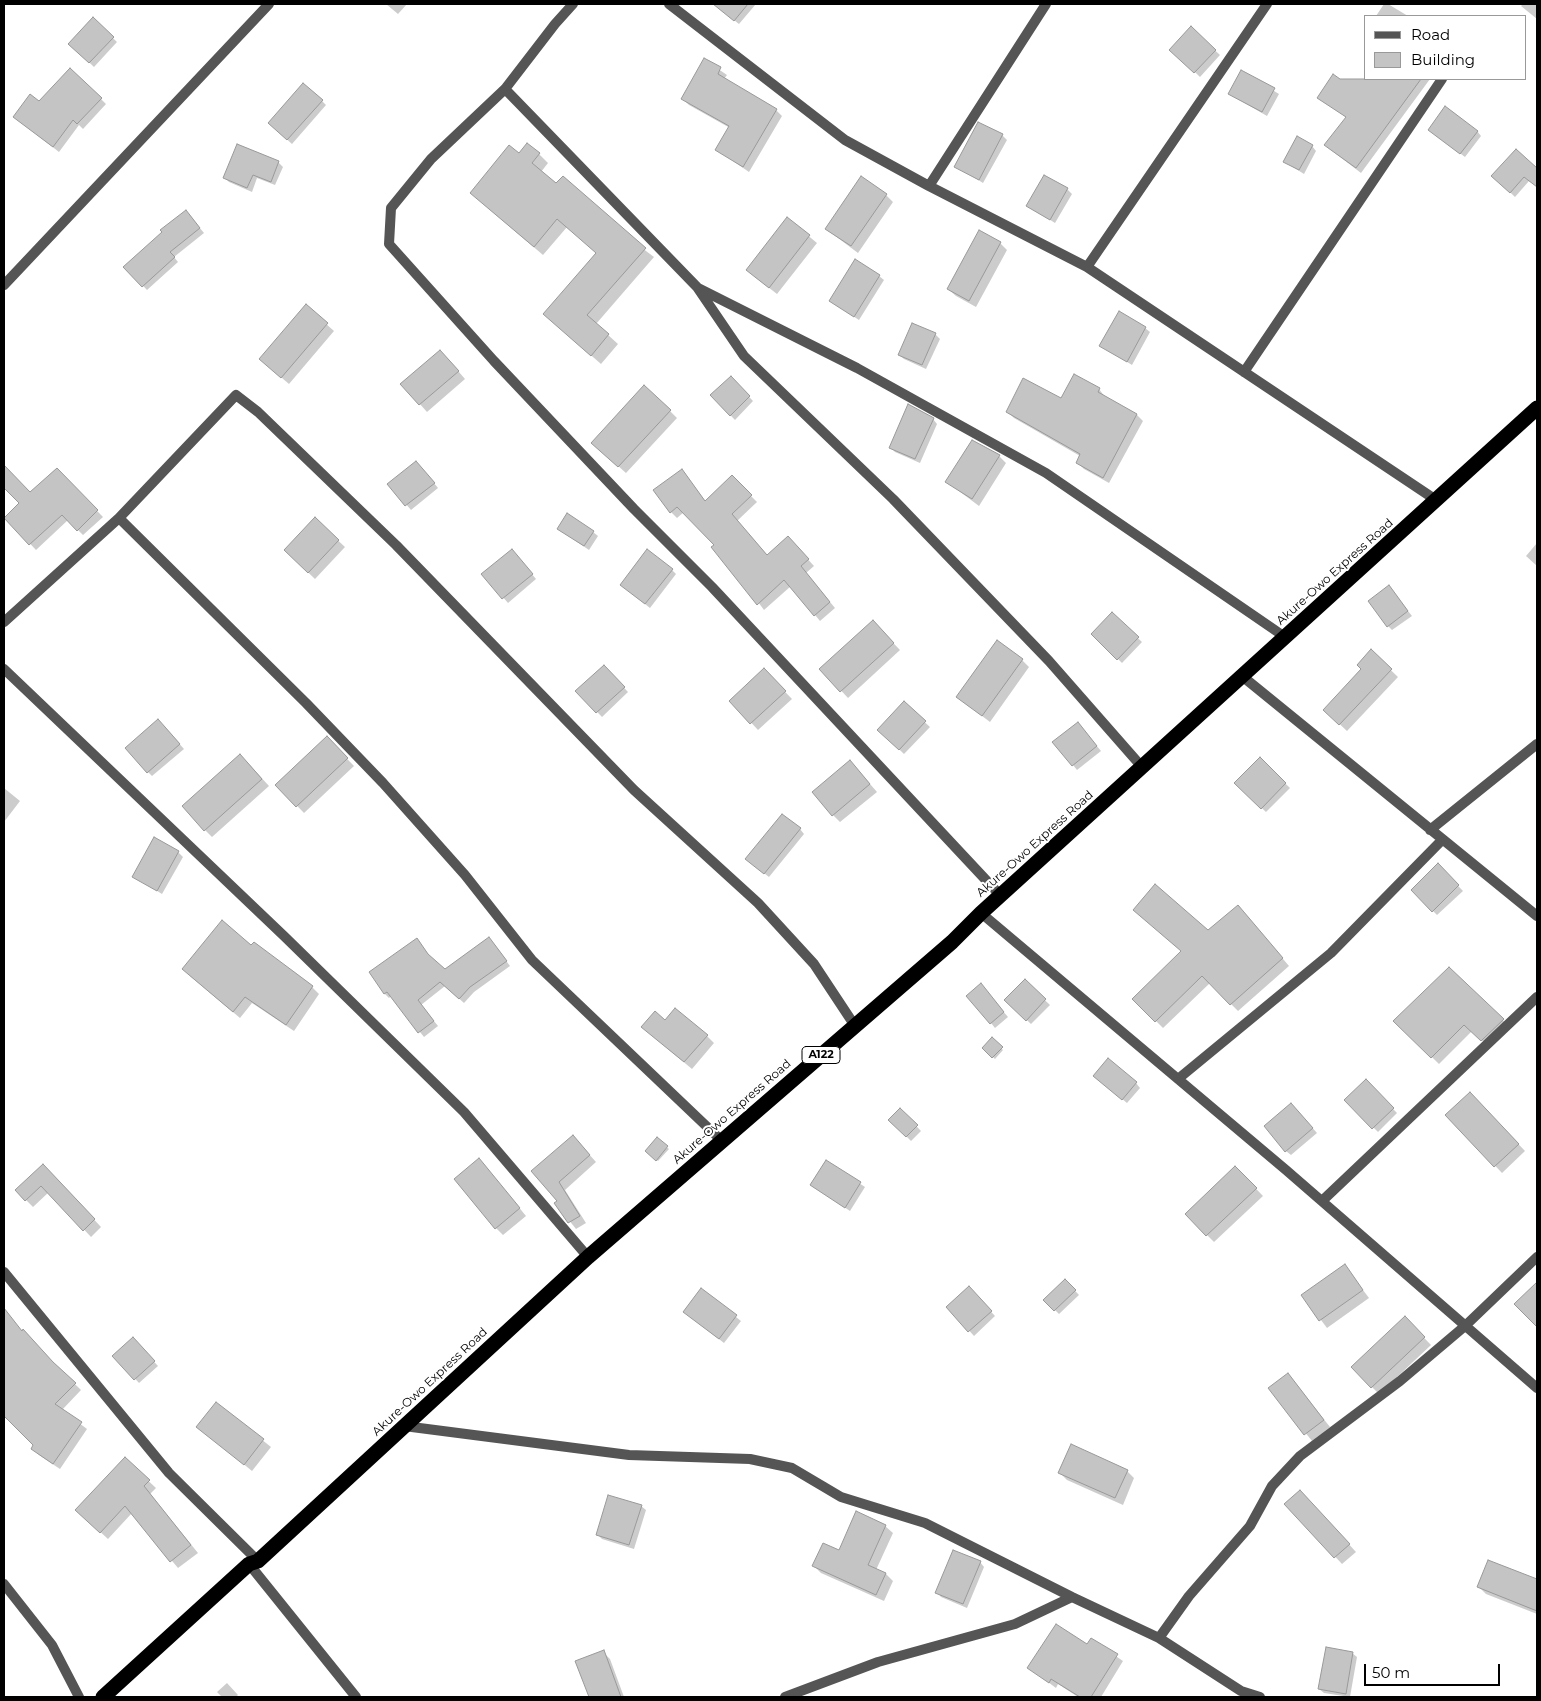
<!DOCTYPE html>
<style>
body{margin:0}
#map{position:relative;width:1541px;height:1701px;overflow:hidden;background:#fff;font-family:Montserrat,sans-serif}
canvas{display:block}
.frame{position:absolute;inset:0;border:5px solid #000;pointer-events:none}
.legend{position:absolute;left:1364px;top:15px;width:162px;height:65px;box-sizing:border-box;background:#fff;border:1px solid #999;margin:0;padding:6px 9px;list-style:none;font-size:15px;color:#000}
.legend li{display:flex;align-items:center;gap:10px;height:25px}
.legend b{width:25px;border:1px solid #999}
.scale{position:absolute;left:1364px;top:1664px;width:136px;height:22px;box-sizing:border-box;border:2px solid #000;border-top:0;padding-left:6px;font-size:15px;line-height:18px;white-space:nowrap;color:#000;-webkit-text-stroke:4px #fff;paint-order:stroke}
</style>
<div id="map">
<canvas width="1541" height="1701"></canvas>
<div class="frame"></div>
<ul class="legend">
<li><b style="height:6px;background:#555"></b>Road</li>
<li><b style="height:14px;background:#c4c4c4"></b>Building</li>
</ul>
<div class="scale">50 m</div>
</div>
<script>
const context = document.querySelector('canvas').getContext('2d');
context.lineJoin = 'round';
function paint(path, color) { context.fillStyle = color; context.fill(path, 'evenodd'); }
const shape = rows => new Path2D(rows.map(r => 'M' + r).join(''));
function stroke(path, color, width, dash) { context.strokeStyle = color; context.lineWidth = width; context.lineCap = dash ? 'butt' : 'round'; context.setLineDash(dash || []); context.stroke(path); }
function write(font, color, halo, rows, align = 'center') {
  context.font = font + ' Montserrat,sans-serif'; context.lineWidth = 4; context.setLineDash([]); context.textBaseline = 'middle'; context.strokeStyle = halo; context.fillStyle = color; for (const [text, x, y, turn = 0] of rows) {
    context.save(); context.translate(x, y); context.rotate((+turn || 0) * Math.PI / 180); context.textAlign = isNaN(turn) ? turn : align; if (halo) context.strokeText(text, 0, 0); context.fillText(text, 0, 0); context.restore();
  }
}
paint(shape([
 [386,4,407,4,398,14],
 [713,4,756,4,739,24],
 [1384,4,1388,4,1408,16,1376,16],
 [1523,4,1537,4,1537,19,1521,6],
 [93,19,117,42,94,67,70,44],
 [1191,28,1220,55,1200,77,1171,49],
 [705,60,727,75,724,79,776,110,782,116,749,172,717,150,730,128,689,105,683,99],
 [1241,71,1279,94,1267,116,1229,94],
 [1375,79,1430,79,1361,173,1331,150,1347,118,1319,98,1362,95],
 [101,99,106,104,83,129,79,125,59,152,14,117],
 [322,101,326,105,292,144,269,123],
 [1477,131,1481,136,1465,157,1434,134],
 [1002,135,1007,140,983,183,956,166],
 [1312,146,1316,151,1304,174,1285,162],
 [539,154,548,163,541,172,654,257,596,324,618,344,601,364,554,323,598,253,567,227,543,255,481,202,519,155],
 [278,162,283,167,275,185,257,178,252,192,229,182,225,178],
 [1537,168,1537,186,1529,181,1515,197,1493,176],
 [1067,189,1072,194,1055,223,1028,206],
 [886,195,893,202,858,253,826,229],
 [190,216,204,233,174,257,178,262,147,290,125,267],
 [788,219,817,243,777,294,755,277],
 [1000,243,1007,250,976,307,956,296,948,289],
 [879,276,884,280,859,320,830,301],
 [306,306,334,331,289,384,268,366],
 [1145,328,1150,332,1132,365,1101,346],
 [935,334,940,339,926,369,904,359,899,355],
 [447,358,465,379,427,412,402,384],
 [731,378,753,401,735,420,712,396],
 [1099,389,1105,397,1137,415,1143,421,1109,483,1084,469,1077,462,1080,456,1014,418,1007,411,1062,400],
 [670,411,677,418,626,473,600,450],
 [933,419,937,424,920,463,895,452,890,447],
 [999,456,1006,463,979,506,947,482],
 [421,467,438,488,411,510,389,484],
 [5,469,30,494,56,469,103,517,83,535,68,520,36,550,5,517,20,503,4,486],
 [682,471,706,502,732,477,757,502,737,521,768,556,794,544,814,566,806,573,835,608,820,621,791,586,764,610,716,545,684,512,677,518,671,512],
 [315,519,345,547,315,579,292,557],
 [558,529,593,532,598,536,589,550],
 [1537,543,1537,566,1526,556],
 [516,555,536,579,508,603,483,574],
 [672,570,676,574,650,608,626,589],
 [1393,592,1412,616,1392,630,1388,626],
 [1112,614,1142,642,1122,663,1093,634],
 [873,622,900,650,848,698,821,669],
 [1371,651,1398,677,1347,731,1332,717,1363,669],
 [1022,660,1029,667,990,722,957,697],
 [604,666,628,692,602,717,577,691],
 [764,670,792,699,758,730,731,701],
 [904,703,930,727,904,754,879,730],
 [163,725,184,749,152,776,148,772],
 [1082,728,1101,751,1077,770,1073,765],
 [327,738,354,766,304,813,277,785],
 [1260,759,1290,788,1266,812,1236,783],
 [247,762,269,786,212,837,205,830],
 [857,769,877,792,840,822,833,815],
 [4,788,20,801,4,822],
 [800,829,804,834,769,877,752,864],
 [178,852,183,857,162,894,133,876],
 [1438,865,1463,891,1437,915,1412,890],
 [1245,914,1289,966,1238,1011,1210,983,1163,1028,1134,999,1182,951,1208,931],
 [489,938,510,966,474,992,464,1003,445,986,421,1005,438,1026,424,1037,391,996,389,998,384,993,417,940,432,959,444,971],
 [251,947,312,987,319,994,294,1031,252,1003,240,1018,190,976],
 [1449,969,1510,1027,1489,1047,1472,1031,1439,1064,1395,1021],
 [1025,981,1050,1005,1031,1024,1006,1000],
 [985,990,1008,1017,995,1028,991,1023],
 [665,1021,707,1036,714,1043,692,1069,650,1034],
 [992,1039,1003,1050,995,1059,984,1048],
 [1099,1080,1136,1083,1140,1088,1127,1103],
 [1366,1081,1397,1113,1378,1132,1346,1100],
 [1470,1093,1525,1151,1502,1173,1447,1115],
 [900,1109,921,1131,911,1141,890,1120],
 [1296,1109,1317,1133,1291,1155,1286,1151],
 [657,1139,669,1149,658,1161,647,1151],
 [579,1143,596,1162,565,1190,586,1223,576,1229,556,1204,559,1201,533,1171],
 [826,1161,865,1187,850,1211,811,1185],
 [486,1167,526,1216,503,1235,496,1228],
 [1235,1167,1263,1196,1214,1242,1186,1214],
 [50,1172,101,1227,91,1237,49,1192,33,1207,16,1190],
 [1345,1266,1369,1298,1327,1328,1303,1296],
 [1065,1280,1079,1295,1059,1314,1045,1300],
 [702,1290,741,1321,724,1343,689,1316],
 [973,1292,995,1316,974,1336,948,1307],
 [4,1309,22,1332,81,1390,62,1410,87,1429,60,1469,39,1455,33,1449,35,1445,4,1415,7,1410,4,1406,4,1348,12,1341,4,1331],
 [1405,1318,1431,1345,1379,1394,1372,1387],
 [133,1339,158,1366,139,1383,114,1356],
 [1288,1374,1330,1427,1312,1441,1270,1388],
 [216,1403,271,1447,252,1471,198,1427],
 [125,1459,156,1488,150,1494,198,1553,178,1568,132,1513,108,1539,84,1517],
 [1127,1471,1134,1478,1123,1505,1067,1480,1060,1473],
 [1307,1498,1356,1552,1342,1564,1286,1504],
 [641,1506,646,1510,634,1549,602,1539,597,1534],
 [885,1526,893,1533,876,1570,886,1574,893,1581,884,1601,821,1573,814,1566],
 [980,1562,984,1567,967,1608,941,1597,937,1592],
 [1488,1562,1537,1581,1537,1614,1486,1594,1479,1587],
 [1092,1640,1123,1661,1101,1697,1078,1697,1058,1684,1056,1688,1029,1668,1088,1646],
 [603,1652,610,1659,624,1697,590,1697,577,1661],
 [1352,1653,1357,1657,1350,1697,1324,1693,1319,1689],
 [227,1683,238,1695,236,1697,222,1697,217,1692]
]), '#0003');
const building = shape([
 [713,4,748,4,734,21,713,4],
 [93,17,114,37,89,63,68,44,93,17],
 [1191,26,1216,50,1194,73,1169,50,1191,26],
 [704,58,721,67,718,74,777,109,743,167,715,150,729,126,681,99,704,58],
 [70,68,102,98,77,124,73,120,53,147,13,117,30,94,39,101,70,68],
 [1241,70,1275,88,1262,112,1228,94,1241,70],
 [1333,74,1340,79,1421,79,1356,168,1324,145,1346,117,1317,98,1333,74],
 [303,83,323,100,287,140,268,123,303,83],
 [1445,106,1478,131,1460,154,1428,130,1445,106],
 [978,122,1003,134,979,180,954,167,978,122],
 [1297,136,1313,145,1299,170,1283,162,1297,136],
 [527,143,540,153,532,163,556,183,563,176,646,248,587,315,609,334,591,356,543,314,596,253,557,219,534,247,470,193,509,145,519,153,527,143],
 [237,144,279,161,271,182,253,175,247,188,223,178,237,144],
 [1516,149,1537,168,1537,187,1524,177,1510,193,1491,176,1516,149],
 [1044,175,1068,188,1050,220,1026,206,1044,175],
 [861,176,887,194,851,246,825,229,861,176],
 [186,210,200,228,170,252,175,257,142,287,123,267,162,232,160,230,186,210],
 [787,217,810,235,769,288,746,270,787,217],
 [979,230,1001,242,969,301,947,289,979,230],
 [855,259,880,275,854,317,829,301,855,259],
 [306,304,328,323,281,378,259,359,306,304],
 [1119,311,1146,327,1127,362,1099,346,1119,311],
 [912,323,936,333,922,365,898,355,912,323],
 [440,350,459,371,419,405,400,384,440,350],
 [1074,374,1100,388,1098,392,1137,414,1103,478,1076,463,1080,454,1006,412,1023,378,1061,398,1074,374],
 [731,376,750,396,730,416,710,395,731,376],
 [644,385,671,410,618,467,591,443,644,385],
 [908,404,934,418,915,459,889,448,908,404],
 [972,440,1000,455,972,499,945,482,972,440],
 [416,461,435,483,405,506,387,484,416,461],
 [4,465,30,492,57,468,98,510,77,531,62,515,29,545,4,518,19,503,4,488,4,465],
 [682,469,705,501,732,475,752,495,732,514,767,555,788,536,809,559,801,566,830,602,814,616,784,580,757,605,711,547,714,545,677,507,670,513,653,490,682,469],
 [567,513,594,531,584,546,557,529,567,513],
 [315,517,339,540,308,573,284,550,315,517],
 [512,549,533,574,502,599,481,574,512,549],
 [647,549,673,569,645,604,620,585,647,549],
 [1389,585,1408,611,1387,627,1368,601,1389,585],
 [1112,612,1139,637,1117,660,1091,634,1112,612],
 [873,620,894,643,840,692,819,669,873,620],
 [997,640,1023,659,982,716,956,697,997,640],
 [1371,649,1392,669,1339,725,1323,710,1361,669,1357,665,1371,649],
 [604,665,625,687,596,713,575,691,604,665],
 [764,668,786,691,750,724,729,701,764,668],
 [904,701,926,721,899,750,877,730,904,701],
 [158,719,180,744,147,773,125,748,158,719],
 [1078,722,1097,746,1072,766,1052,742,1078,722],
 [327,736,348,758,296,807,275,785,327,736],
 [240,754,262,779,204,831,182,806,240,754],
 [1260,757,1286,783,1261,809,1234,783,1260,757],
 [850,760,870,784,832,816,812,792,850,760],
 [782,814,801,828,764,874,745,859,782,814],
 [154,837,179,851,157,891,132,877,154,837],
 [1438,863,1459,885,1432,912,1411,890,1438,863],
 [1155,884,1208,930,1238,905,1283,958,1230,1005,1202,976,1155,1022,1132,999,1181,951,1133,910,1155,884],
 [222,920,251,945,254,942,313,986,286,1025,245,997,233,1012,182,969,222,920],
 [489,937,507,961,470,987,459,999,440,982,418,1000,434,1021,418,1033,387,992,384,994,369,972,417,938,428,954,445,969,489,937],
 [1449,967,1504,1019,1481,1041,1464,1025,1431,1058,1393,1021,1449,967],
 [1025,979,1046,999,1026,1021,1004,1000,1025,979],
 [981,983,1004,1012,990,1024,966,996,981,983],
 [675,1008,708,1035,684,1062,641,1027,655,1011,665,1020,675,1008],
 [992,1037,1003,1047,992,1058,982,1048,992,1037],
 [1108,1058,1137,1082,1122,1100,1093,1076,1108,1058],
 [1366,1079,1394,1108,1372,1129,1344,1100,1366,1079],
 [1470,1092,1519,1144,1494,1167,1445,1115,1470,1092],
 [1291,1103,1313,1128,1285,1152,1264,1126,1291,1103],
 [900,1108,918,1125,906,1137,888,1120,900,1108],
 [573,1135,590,1155,559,1182,580,1216,568,1223,554,1203,557,1201,531,1171,573,1135],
 [657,1137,668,1146,656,1161,645,1151,657,1137],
 [479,1158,520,1208,495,1229,454,1179,479,1158],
 [826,1160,861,1182,845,1208,810,1185,826,1160],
 [43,1164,95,1219,83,1231,41,1186,25,1201,15,1190,43,1164],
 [1235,1166,1257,1188,1206,1236,1185,1214,1235,1166],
 [1345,1264,1363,1290,1319,1321,1301,1295,1345,1264],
 [1065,1279,1076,1290,1054,1311,1043,1300,1065,1279],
 [1537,1282,1537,1327,1514,1304,1537,1282],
 [969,1286,992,1311,968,1332,946,1307,969,1286],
 [701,1288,737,1315,719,1339,683,1312,701,1288],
 [4,1308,22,1331,23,1329,53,1362,76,1383,55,1404,82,1422,53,1464,31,1449,33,1445,4,1416,4,1308],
 [1405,1316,1425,1337,1371,1388,1351,1367,1405,1316],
 [133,1337,155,1361,134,1380,112,1356,133,1337],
 [1288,1373,1324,1420,1304,1435,1268,1388,1288,1373],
 [216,1402,264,1439,244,1465,196,1427,216,1402],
 [1071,1444,1128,1470,1115,1498,1058,1473,1071,1444],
 [125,1457,150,1480,144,1486,191,1545,170,1562,125,1506,100,1533,75,1510,125,1457],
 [1300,1490,1350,1544,1334,1558,1284,1504,1300,1490],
 [608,1495,642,1505,629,1545,596,1535,608,1495],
 [856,1511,886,1525,868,1565,886,1573,876,1595,812,1566,823,1543,839,1550,856,1511],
 [953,1550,981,1561,963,1604,935,1593,953,1550],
 [1488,1560,1537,1579,1537,1611,1477,1587,1488,1560],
 [1056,1624,1087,1644,1091,1638,1118,1654,1091,1697,1080,1697,1051,1679,1049,1683,1027,1668,1056,1624],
 [1326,1647,1353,1652,1346,1694,1318,1689,1326,1647],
 [604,1650,621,1697,589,1697,575,1661,604,1650]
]);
paint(building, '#c4c4c4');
stroke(building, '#999', 1);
stroke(shape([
 [573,4,555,24,505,89,431,159,391,208,389,244,494,361,634,509,712,587,1000,895],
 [669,4,845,140,929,186,1087,267,1436,500],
 [505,89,697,287,744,356,893,499,1049,661,1142,767],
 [929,186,1046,4],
 [1087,267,1267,4],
 [4,285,269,4],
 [698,288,857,368,1046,473,1285,637],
 [1244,372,1442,79],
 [119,518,306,703,383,783,465,875,532,960,722,1141],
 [4,622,119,518,236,395,258,412,396,545,634,790,758,903,814,964,855,1026],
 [4,669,284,936,464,1112,588,1257],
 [1242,676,1537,916],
 [1430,830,1537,744],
 [981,913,1286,1170,1537,1388],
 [1178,1079,1331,953,1442,840],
 [1322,1201,1537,997],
 [4,1272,169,1473,258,1561],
 [404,1426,629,1455,750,1459,792,1468,841,1497,925,1523,1072,1597,1159,1638,1241,1691,1260,1697],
 [249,1564,356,1697],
 [4,1584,52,1645,79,1697],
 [1159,1638,1189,1596,1250,1526,1272,1486,1300,1456,1400,1381,1465,1326,1537,1257],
 [785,1697,878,1662,1015,1624,1072,1597]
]), '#555', 10);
stroke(shape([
 [103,1697,249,1564,258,1561,588,1257,952,942,981,913,1537,408]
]), '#000', 15);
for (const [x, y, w] of [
 [821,1055,38]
]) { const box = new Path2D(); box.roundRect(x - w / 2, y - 8.5, w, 17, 4); context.fillStyle = '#fff'; context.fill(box); stroke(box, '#000', 1); }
write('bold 11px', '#000', null, [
 ["A122",821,1055]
]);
write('12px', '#000', '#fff', [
 ["Akure-Owo Express Road",1335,572,-42],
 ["Akure-Owo Express Road",1035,844,-42],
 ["Akure-Owo Express Road",732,1112,-41],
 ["Akure-Owo Express Road",430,1382,-43]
]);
</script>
